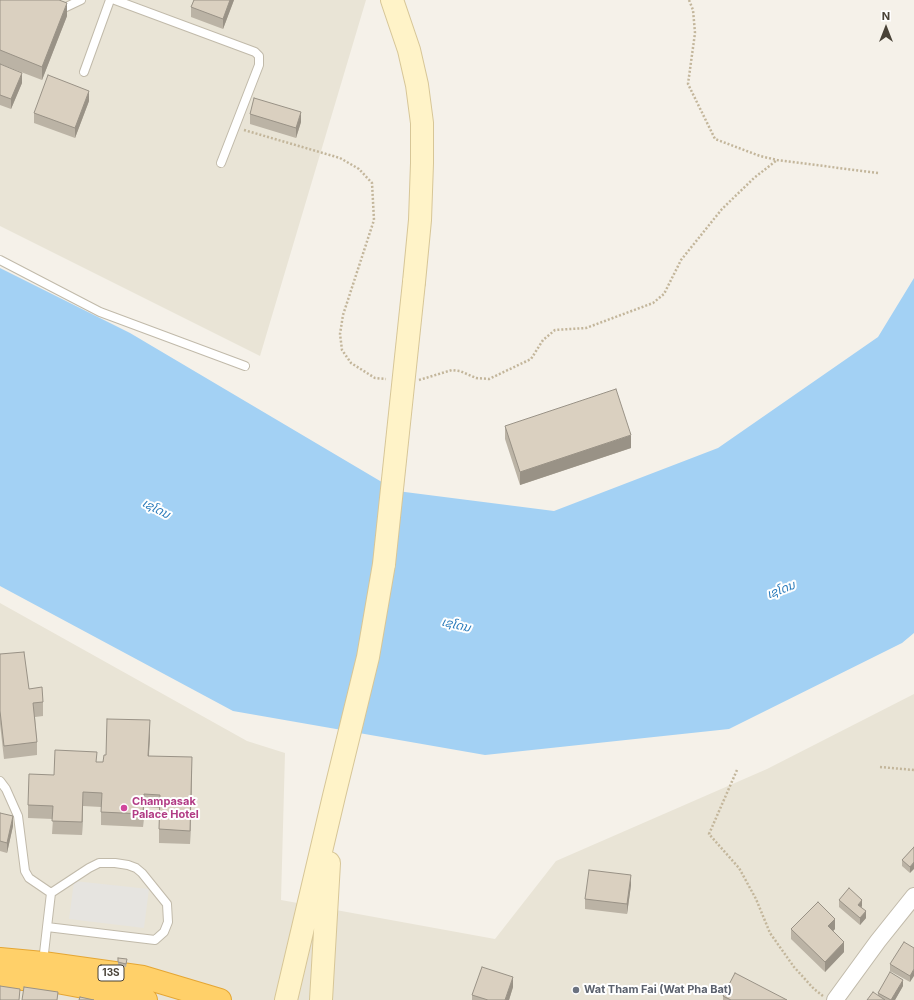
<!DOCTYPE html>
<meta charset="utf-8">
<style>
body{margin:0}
#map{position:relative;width:914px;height:1000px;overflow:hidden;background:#f5f1e9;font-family:Inter,sans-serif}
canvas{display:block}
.north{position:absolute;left:866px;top:8px;width:40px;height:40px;-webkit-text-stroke:3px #fff;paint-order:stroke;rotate:0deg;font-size:11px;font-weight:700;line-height:16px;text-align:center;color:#494237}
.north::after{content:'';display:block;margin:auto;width:14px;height:18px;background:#494237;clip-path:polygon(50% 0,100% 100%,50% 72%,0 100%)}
</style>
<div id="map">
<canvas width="914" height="1000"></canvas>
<div class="north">N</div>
</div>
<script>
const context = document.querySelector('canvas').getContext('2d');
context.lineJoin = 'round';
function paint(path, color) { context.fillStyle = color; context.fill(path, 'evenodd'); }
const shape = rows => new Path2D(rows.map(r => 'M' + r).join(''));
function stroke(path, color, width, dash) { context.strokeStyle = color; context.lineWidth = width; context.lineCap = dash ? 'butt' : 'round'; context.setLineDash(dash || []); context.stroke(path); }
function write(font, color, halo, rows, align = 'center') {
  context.font = font + ' Inter,"Noto Sans Lao",sans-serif'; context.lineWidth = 4; context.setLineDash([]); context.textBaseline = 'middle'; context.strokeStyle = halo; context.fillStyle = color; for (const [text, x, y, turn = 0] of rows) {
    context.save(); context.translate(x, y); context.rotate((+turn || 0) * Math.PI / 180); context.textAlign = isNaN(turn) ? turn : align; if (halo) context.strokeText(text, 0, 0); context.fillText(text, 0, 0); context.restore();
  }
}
paint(shape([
 [0,0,366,0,260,356,0,226],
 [0,603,247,741,285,753,281,900,495,939,556,861,767,769,914,694,914,1000,0,1000]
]), '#e9e4d6');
paint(shape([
 [74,881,149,889,144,928,69,919]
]), '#e6e4e0');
paint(shape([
 [0,268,130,333,397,491,554,511,718,448,878,337,914,278,914,633,902,643,729,729,485,755,233,711,0,586]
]), '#a3d1f4');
const lane = shape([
 [115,0,255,52,259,56,259,65,221,163],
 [58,9,62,9,81,0],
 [84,72,110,0],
 [0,260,100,312,245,366],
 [0,781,6,789,18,816,25,871,29,878,51,893],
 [43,962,47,927,51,893,89,868,99,863,115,863,128,865,136,868,142,873,167,904,168,922,164,932,155,940,47,927]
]);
const street = shape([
 [835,1000,878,941,914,896]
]);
const secondary = shape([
 [392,0,409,50,417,85,422,123,422,163,420,220,414,282],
 [286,1000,334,796,368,657,384,564],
 [321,1000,329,863]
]);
const highway = shape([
 [0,959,43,963,143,977,220,1000],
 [0,977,57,982,133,996,146,1000]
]);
stroke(lane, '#c1baaa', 10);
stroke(street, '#c1baaa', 18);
stroke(secondary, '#d7c697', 24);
stroke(highway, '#e5a633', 24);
stroke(shape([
 [689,0,693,10,695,33,688,84,715,139,760,156,777,160,878,173],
 [244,130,340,158,359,169,372,183,374,220,343,315,340,334,342,350,351,363,375,378,386,379],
 [419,380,452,370,460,371,476,378,489,379,531,359,543,340,555,330,586,328,653,303,664,294,681,260,722,209,754,178,777,160],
 [880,767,914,770],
 [737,770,709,834,739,868,756,899,770,933,794,967,814,989,823,996]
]), '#c3b69b', 2.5, [2, 2]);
stroke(lane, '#fff', 8);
stroke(street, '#fff', 16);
stroke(secondary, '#fff3c8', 22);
stroke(highway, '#ffd069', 22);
const secondaryBridge = shape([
 [384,564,414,282]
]);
stroke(secondaryBridge, '#d7c697', 24, []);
stroke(secondaryBridge, '#fff3c8', 22);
paint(shape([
 [0,0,67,16,42,80,0,64],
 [194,0,234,0,223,29,191,17,191,7],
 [0,64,22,83,11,109,0,105],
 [89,101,75,138,34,123,34,113],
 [250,114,301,122,296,138,250,124],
 [505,426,631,448,520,485,505,439],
 [0,654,29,689,43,702,43,716,35,717,37,742,37,755,4,759,0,724],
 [150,734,149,756,192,771,190,844,159,843,159,808,144,807,143,827,101,825,101,807,83,806,82,835,52,834,53,819,28,818,28,805,54,775,97,762,103,762,106,755],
 [0,813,13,826,7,853,0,851],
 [914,847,910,873,902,866,902,860],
 [631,885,627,914,585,909,585,899],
 [839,900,862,906,861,908,866,918,860,925,839,907],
 [791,929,835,929,833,931,844,952,825,972,791,939],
 [914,948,910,982,890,971,890,964],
 [118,962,127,962,126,967,118,966],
 [903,986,895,1000,867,1000,878,995,878,993],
 [513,987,509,1000,472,1000,472,995],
 [723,996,787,1000,723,1000]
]), '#bbb3a5');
paint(shape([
 [230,0,234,0,223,29,223,19],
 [67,3,67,16,42,80,42,67],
 [22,73,22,83,11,109,11,99],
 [89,91,89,101,75,138,75,128],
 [301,112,301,122,296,138,296,128],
 [631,435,631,448,520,485,520,472],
 [150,720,150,734,148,769,148,756],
 [192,757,192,771,190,844,190,831],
 [83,792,83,806,82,835,82,822],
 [144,794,144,807,143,827,143,814],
 [13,816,13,826,7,853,7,843],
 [914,862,914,869,910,873,910,867],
 [631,875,631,885,627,914,627,904],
 [862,900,862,906,858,912,858,905],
 [866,911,866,918,860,925,860,918],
 [835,919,835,929,828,936,828,926],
 [844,942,844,952,825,972,825,962],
 [914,969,914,976,910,982,910,976],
 [513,977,513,987,509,1000,505,1000],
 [903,980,903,986,895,1000,891,1000]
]), '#999286');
const building = shape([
 [0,0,59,0,67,3,42,67,0,50,0,0],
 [194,0,230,0,223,19,191,7,194,0],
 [0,64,22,73,11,99,0,95,0,64],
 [48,75,89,91,75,128,34,113,48,75],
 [254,98,301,112,296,128,250,114,254,98],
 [616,389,631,435,520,472,505,426,616,389],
 [24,652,29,689,42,687,43,702,33,703,37,742,4,746,0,711,0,654,24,652],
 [107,719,150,720,148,756,192,757,190,831,159,829,160,795,144,794,143,814,101,812,102,793,83,792,82,822,52,821,53,806,28,805,29,774,54,775,55,750,97,752,96,762,103,762,104,755,106,755,107,719],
 [0,813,13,816,7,843,0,841,0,813],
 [914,847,914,862,910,867,902,860,914,847],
 [589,870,631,875,627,904,585,899,589,870],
 [849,888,862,900,858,905,866,911,860,918,839,900,849,888],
 [818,902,835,919,828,926,844,942,825,962,791,929,818,902],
 [904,942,914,948,914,969,910,976,890,964,904,942],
 [118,958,127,959,126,964,118,962,118,958],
 [482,967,513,977,505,1000,488,1000,472,995,482,967],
 [890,972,903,980,891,1000,878,993,890,972],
 [735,973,787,1000,731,1000,723,996,735,973],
 [0,986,20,989,19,1000,0,1000,0,986],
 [24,987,58,992,57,1000,22,1000,24,987],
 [873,992,885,1000,867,1000,873,992],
 [80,997,94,1000,79,1000,80,997]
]);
paint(building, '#dad0c0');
stroke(building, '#999286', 1);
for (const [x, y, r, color] of [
 [124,808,4,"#d1479c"],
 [576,990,4,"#6b7280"]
]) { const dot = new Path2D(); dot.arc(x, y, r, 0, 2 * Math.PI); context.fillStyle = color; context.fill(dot); stroke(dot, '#fff', 1.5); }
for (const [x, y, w] of [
 [111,973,26]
]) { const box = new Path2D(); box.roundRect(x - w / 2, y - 8, w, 16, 3); context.fillStyle = '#fff'; context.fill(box); stroke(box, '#494237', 1); }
write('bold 10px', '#494237', null, [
 ["13S",111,973]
]);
write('bold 11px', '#b23c85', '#fff', [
 ["Champasak",132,802],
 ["Palace Hotel",132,815]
], 'left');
write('bold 11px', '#5b616d', '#fff', [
 ["Wat Tham Fai (Wat Pha Bat)",584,990]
], 'left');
write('italic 12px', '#2a7bbb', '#fff', [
 ["ເຊໂດນ",156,509,27],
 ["ເຊໂດນ",781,590,-21],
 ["ເຊໂດນ",456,625,13]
]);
</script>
